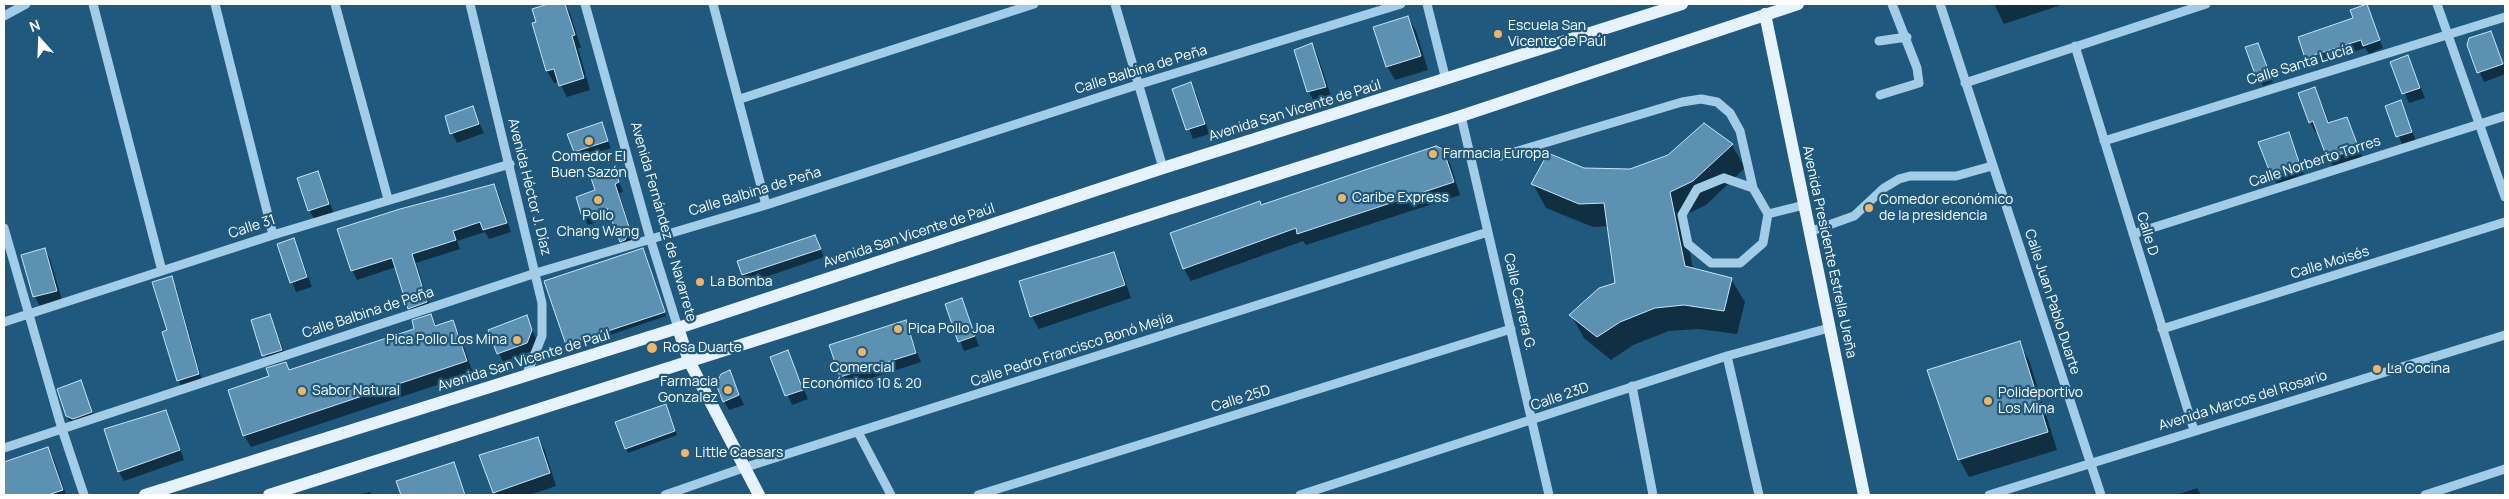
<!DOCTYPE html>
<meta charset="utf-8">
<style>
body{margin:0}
#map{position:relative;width:2509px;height:499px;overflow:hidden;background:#1f597e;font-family:Manrope,sans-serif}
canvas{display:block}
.frame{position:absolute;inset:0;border:5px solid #fff;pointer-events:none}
.north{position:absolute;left:15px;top:15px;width:50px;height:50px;-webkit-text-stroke:4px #1f597e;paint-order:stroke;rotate:340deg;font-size:14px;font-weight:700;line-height:20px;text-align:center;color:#fff}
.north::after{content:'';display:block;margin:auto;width:18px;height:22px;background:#fff;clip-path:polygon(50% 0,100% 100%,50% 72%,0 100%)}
</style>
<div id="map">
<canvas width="2509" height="499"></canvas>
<div class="frame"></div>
<div class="north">N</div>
</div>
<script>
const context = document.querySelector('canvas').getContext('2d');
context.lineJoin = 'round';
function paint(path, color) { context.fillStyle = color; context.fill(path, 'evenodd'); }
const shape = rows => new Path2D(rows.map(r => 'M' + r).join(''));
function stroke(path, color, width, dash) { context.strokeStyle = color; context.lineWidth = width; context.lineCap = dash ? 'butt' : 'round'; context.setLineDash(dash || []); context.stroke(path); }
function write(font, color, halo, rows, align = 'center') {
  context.font = font + ' Manrope,sans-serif'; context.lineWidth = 4.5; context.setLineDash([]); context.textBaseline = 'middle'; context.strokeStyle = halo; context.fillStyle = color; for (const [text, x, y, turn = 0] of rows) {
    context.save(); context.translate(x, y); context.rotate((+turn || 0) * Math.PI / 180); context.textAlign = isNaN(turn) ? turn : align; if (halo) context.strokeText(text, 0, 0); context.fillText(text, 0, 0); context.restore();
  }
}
paint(shape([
 [552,4,565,4,570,13,581,48,578,48,590,90,567,97,559,82,554,83,547,71,533,24,538,23,533,9],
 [1994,4,2064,4,2004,24],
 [2366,6,2383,48,2369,54,2365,48,2311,66,2300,38,2354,19],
 [1408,17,1416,31,1428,70,1395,80,1387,66],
 [2490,32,2505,68,2505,74,2484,82,2468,45],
 [2257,44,2273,82,2263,86,2257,76],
 [1312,45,1317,54,1331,96,1314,101,1309,92,1295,50],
 [2408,57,2425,98,2409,103,2392,63],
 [1191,84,1196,93,1209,134,1193,139,1174,90],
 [2315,88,2330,124,2347,118,2363,159,2333,167,2318,131,2315,132,2310,122],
 [2400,102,2416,141,2403,146,2386,107],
 [472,108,484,133,457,143,452,133],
 [601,124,611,148,579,159,575,152],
 [2288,134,2304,174,2277,184,2272,175],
 [1732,145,1745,168,1706,205,1683,216,1693,269,1731,279,1745,302,1737,334,1698,329,1669,331,1633,345,1611,360,1584,338,1571,315,1616,283,1609,226,1593,227,1546,208,1533,184,1584,170,1630,170],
 [1442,150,1450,163,1460,195,1306,245,1303,241,1191,281,1184,269,1172,234],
 [613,168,623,192,619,193,634,239,627,250,612,217,588,225,583,216],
 [318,172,334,214,315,220,309,210],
 [494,185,499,195,511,232,489,239,485,232,457,241,460,249,416,263,432,312,414,317,409,308,396,267,357,280,352,270],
 [815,236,824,257,748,283,743,275],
 [294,239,312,287,296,292,278,245],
 [45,250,50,259,62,300,40,306,35,297,23,256],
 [643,250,666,316,569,349,567,345],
 [1113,254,1120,266,1131,298,1039,329,1032,317,1020,282],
 [171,278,176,287,203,384,184,390,178,380,169,331],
 [961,300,979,346,964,351,946,305],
 [270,315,287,359,269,365,252,321],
 [431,316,437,326,452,321,459,333,473,373,251,447,244,435,271,377,286,363,290,371,416,329],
 [527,317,536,339,532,351,503,362,490,331],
 [905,321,921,362,847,386,831,346],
 [2019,343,2029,360,2057,450,1969,477,1959,459],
 [788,352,808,399,792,405,772,358],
 [729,372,744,405,729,410,724,401],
 [80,382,96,422,72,426,67,416],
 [668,410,677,435,628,453,626,448],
 [166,411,184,460,124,481,119,472,105,430],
 [538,438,545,451,556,486,529,495,496,495,481,455],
 [47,448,54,459,66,495,4,495,4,463],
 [453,463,466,495,402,495,398,482],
 [2197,488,2201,495,2177,495],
 [370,492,372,495,357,495]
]), '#0007');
const building = shape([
 [548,4,565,4,575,35,572,36,584,78,559,86,554,69,546,71,532,23,536,22,532,9,548,4],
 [2367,4,2380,40,2363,46,2361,40,2305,58,2298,37,2353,18,2350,10,2367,4],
 [1408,16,1421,56,1386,67,1373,27,1408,16],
 [2491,31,2503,64,2477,73,2467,45,2469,38,2491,31],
 [1312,43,1326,87,1307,92,1294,50,1312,43],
 [2258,43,2269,72,2256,77,2245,47,2258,43],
 [2408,55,2420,88,2402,94,2390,62,2408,55],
 [1191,82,1205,124,1186,130,1172,89,1191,82],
 [2315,87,2328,123,2347,117,2359,149,2327,158,2313,121,2309,123,2298,93,2315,87],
 [2401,100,2412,132,2396,137,2385,106,2401,100],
 [473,106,479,124,450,134,445,116,473,106],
 [602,122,608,141,574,152,567,134,602,122],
 [1704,123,1733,144,1693,181,1670,192,1685,266,1732,278,1724,311,1684,305,1655,308,1620,322,1597,337,1569,315,1599,288,1615,283,1604,203,1579,204,1531,184,1548,153,1584,168,1630,169,1668,155,1704,123],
 [2289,132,2300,165,2271,175,2258,142,2289,132],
 [1436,146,1443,149,1454,182,1297,234,1296,228,1183,269,1170,233,1260,201,1261,205,1436,146],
 [614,167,619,182,615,184,630,230,625,240,620,242,607,208,582,217,576,197,595,190,590,175,614,167],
 [318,171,329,204,308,211,297,178,318,171],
 [494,184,507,223,483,230,480,222,453,231,456,240,412,254,427,302,408,309,392,258,351,271,337,229,400,209,494,184],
 [815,235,821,249,742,275,737,261,815,235],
 [294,238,307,277,290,283,277,244,294,238],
 [45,248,57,291,33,297,21,255,45,248],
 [643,248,665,312,566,345,544,281,643,248],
 [1114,252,1125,285,1030,317,1019,281,1114,252],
 [172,276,199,374,177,381,162,332,167,330,152,282,172,276],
 [962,298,975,336,958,342,945,304,962,298],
 [270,314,282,350,262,356,251,320,270,314],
 [431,314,435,326,453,320,467,361,243,436,228,390,269,376,266,368,286,362,289,370,414,329,412,320,431,314],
 [527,315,532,330,527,343,497,354,488,330,527,315],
 [906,320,916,353,840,377,829,345,906,320],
 [2020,341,2048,432,1958,460,1927,370,2020,341],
 [788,350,803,390,785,396,770,357,788,350],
 [730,370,739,395,723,402,716,384,721,374,730,370],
 [81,380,92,412,73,419,66,416,57,389,81,380],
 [666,404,675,431,625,449,615,422,666,404],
 [166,410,180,450,118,472,104,429,166,410],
 [538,437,550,473,493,493,479,455,538,437],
 [48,447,63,490,48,495,4,495,4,462,48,447],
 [454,462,465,495,401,495,396,481,454,462]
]);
paint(building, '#5d91b2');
stroke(building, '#c7e4f6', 1);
stroke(shape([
 [93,4,162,271],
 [215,4,273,235],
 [335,4,388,199],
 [470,4,542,303,542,336,526,376],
 [585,4,650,238,678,328],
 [713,4,766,205],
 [1115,4,1163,168],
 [1427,4,1446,80],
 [1940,4,2101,495],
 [2437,4,2505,197],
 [4,16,26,4],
 [1879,41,1907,37],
 [2075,46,2194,430],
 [1965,83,2206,4],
 [1880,95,1919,83,1917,68,1892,4],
 [740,99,1034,4],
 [1461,116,1549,495],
 [2104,141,2505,17],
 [1501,156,1682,102,1701,99,1717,102,1730,113,1740,131,1753,188],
 [1724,178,1753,188,1768,214,1763,243,1740,263,1711,263,1688,244,1682,215,1697,189,1724,178],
 [1768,214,1804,205],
 [4,228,62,429,84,495],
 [1809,232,1854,216,1884,188,1899,179,1910,176,1956,176,1992,166],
 [2133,234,2505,116],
 [4,322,273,235,510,164],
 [2162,329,2505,222],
 [1727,356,1759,495],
 [1632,386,1653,495],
 [858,432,891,495],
 [4,448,536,273,766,205,1140,84,1401,4],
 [665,495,743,468,1488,232],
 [978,495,1511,329],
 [1300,495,1727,356,1829,328],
 [1989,495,2505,335],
 [2425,495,2505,469]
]), '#a3cde7', 9);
stroke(shape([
 [1765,14,1864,495],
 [678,328,689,361,759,495],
 [145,495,678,328,1163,168,1682,4],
 [269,495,1461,116,1798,4]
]), '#e6f3fd', 12);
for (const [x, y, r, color] of [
 [1498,34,5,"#f5b364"],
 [589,141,5,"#f5b364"],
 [1433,154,5,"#f5b364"],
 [1342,198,5,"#f5b364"],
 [598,200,5,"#f5b364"],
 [1869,208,5,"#f5b364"],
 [700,282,5,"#f5b364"],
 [898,329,5,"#f5b364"],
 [517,340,5,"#f5b364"],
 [652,348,6,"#f5b364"],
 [862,352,5,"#f5b364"],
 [2377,369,5,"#f5b364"],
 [728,390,5,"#f5b364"],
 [302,391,5,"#f5b364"],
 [1988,401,5,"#f5b364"],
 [685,453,5,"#f5b364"]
]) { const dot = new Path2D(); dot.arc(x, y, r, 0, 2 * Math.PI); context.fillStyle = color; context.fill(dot); stroke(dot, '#1f597e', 2); }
write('14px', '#fff', '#1f597e', [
 ["Escuela San",1508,26],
 ["Vicente de Paúl",1508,42],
 ["Farmacia Europa",1443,154],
 ["Comedor El",589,157,"center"],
 ["Buen Sazón",589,173,"center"],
 ["Caribe Express",1352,198],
 ["Comedor económico",1879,200],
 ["de la presidencia",1879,216],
 ["Pollo",598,216,"center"],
 ["Chang Wang",598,232,"center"],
 ["La Bomba",710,282],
 ["Pica Pollo Joa",908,329],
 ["Pica Pollo Los Mina",507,340,"right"],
 ["Rosa Duarte",663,348],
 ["Comercial",862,368,"center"],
 ["Económico 10 & 20",862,384,"center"],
 ["La Cocina",2387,369],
 ["Farmacia",718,382,"right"],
 ["Gonzalez",718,398,"right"],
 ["Sabor Natural",312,391],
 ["Polideportivo",1998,393],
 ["Los Mina",1998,409],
 ["Little Caesars",695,453]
], 'left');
write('14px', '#fff', '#1f597e', [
 ["Calle Santa Lucía",2300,65,-17],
 ["Calle Balbina de Peña",1141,70,-17],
 ["Avenida San Vicente de Paúl",1295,111,-17],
 ["Calle Norberto Torres",2315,162,-18],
 ["Avenida Héctor J. Díaz",529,187,76],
 ["Calle Balbina de Peña",755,192,-17],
 ["Avenida Fernández de Navarrete",663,222,74],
 ["Calle 31",252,227,-18],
 ["Calle D",2147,234,73],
 ["Avenida San Vicente de Paúl",909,236,-18],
 ["Avenida Presidente Estrella Ureña",1829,252,78],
 ["Calle Moisés",2330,263,-17],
 ["Calle Carrera G.",1519,302,77],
 ["Calle Juan Pablo Duarte",2052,302,72],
 ["Calle Balbina de Peña",368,313,-18],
 ["Calle Pedro Francisco Bonó Mejía",1072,350,-18],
 ["Avenida San Vicente de Paúl",524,361,-17],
 ["Calle 23D",1560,397,-19],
 ["Calle 25D",1241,399,-17],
 ["Avenida Marcos del Rosario",2243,401,-17]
]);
</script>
